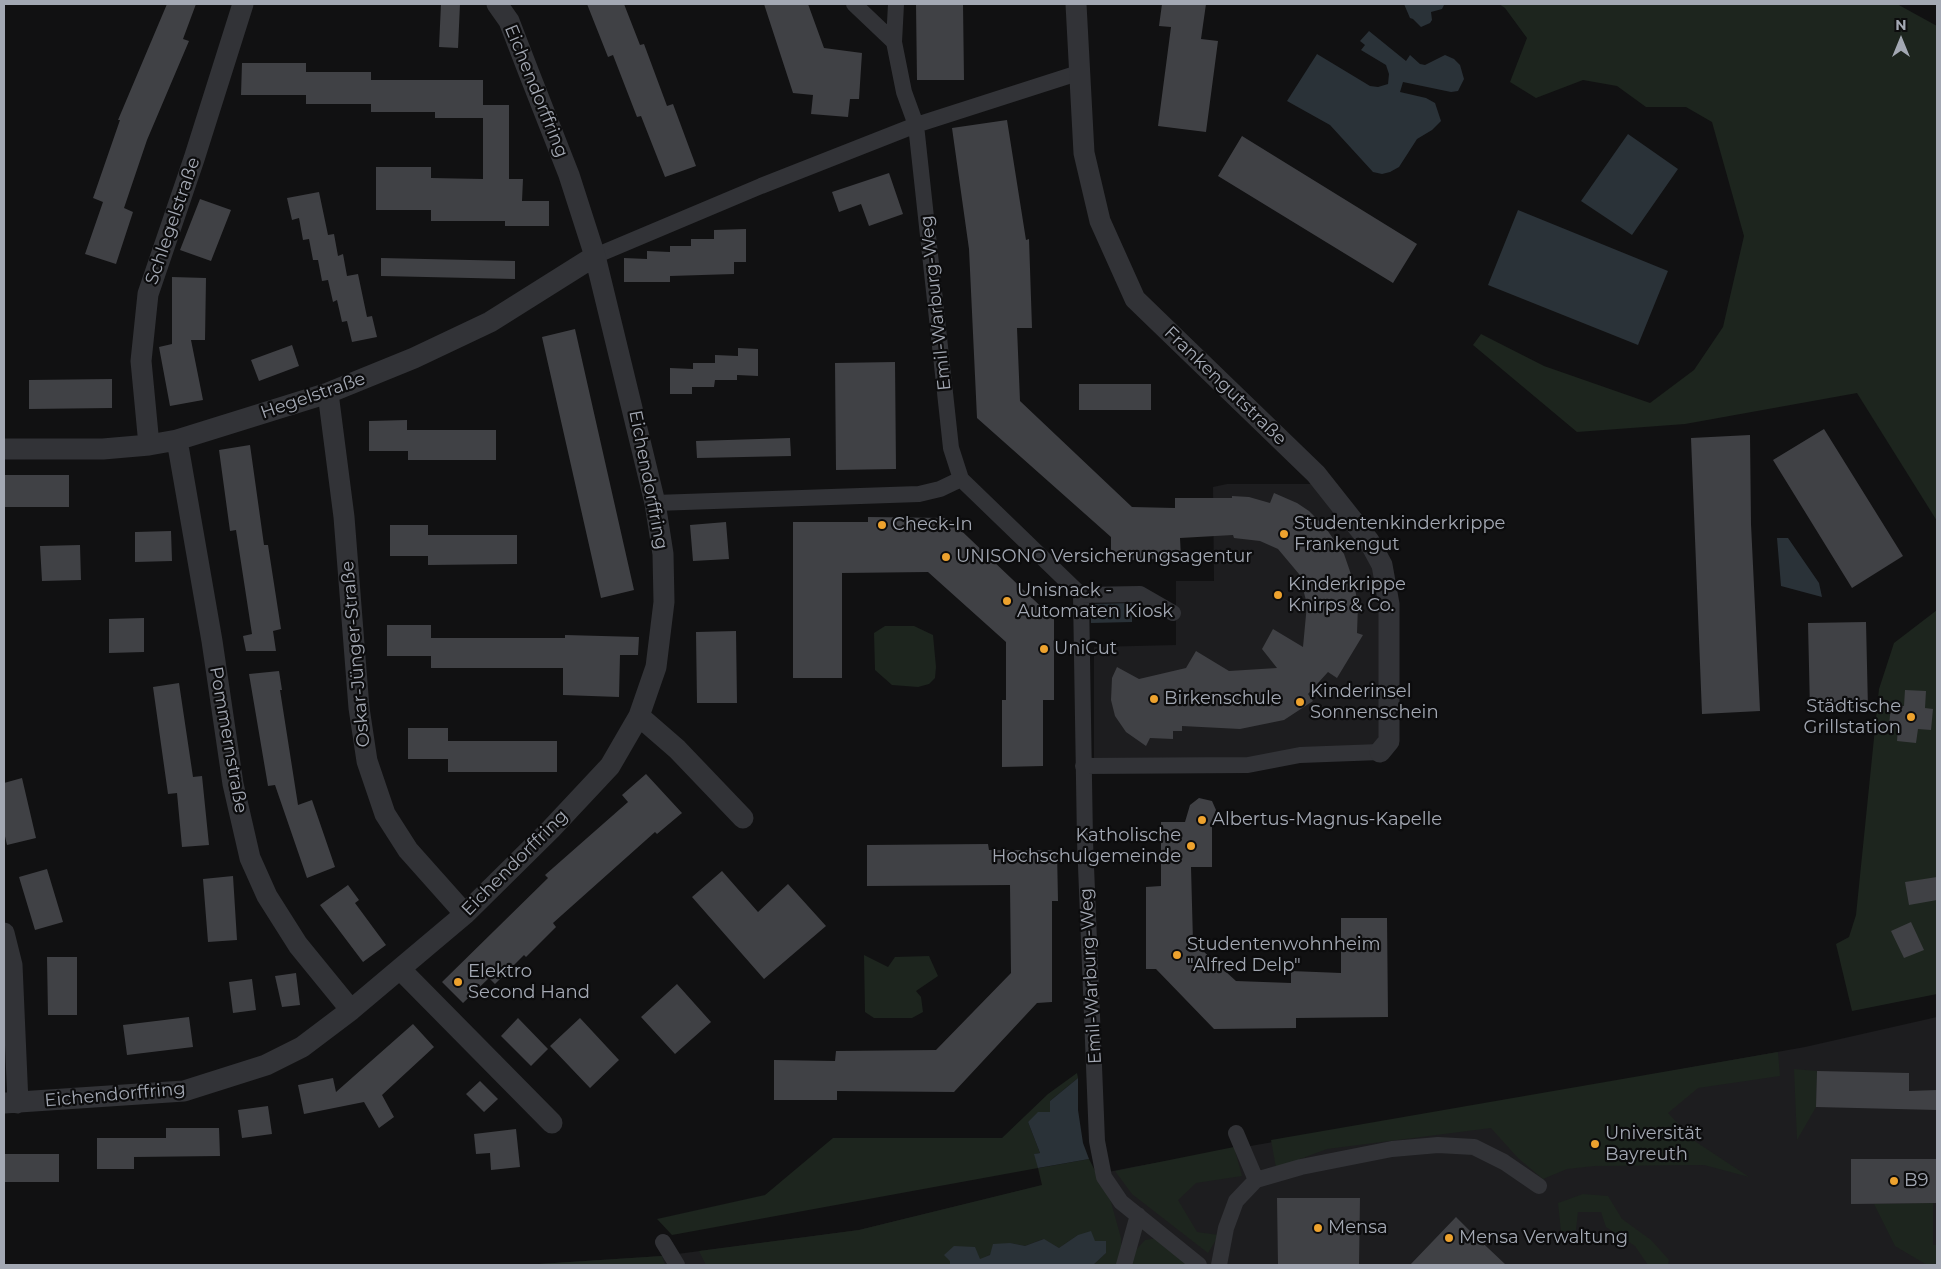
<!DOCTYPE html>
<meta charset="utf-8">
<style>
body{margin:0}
#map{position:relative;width:1941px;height:1269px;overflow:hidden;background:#111112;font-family:Montserrat,sans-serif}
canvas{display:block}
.frame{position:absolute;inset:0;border:5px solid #a3a8b3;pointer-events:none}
.north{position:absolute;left:1876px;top:15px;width:50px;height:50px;-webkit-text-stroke:4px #0c0c0d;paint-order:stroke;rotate:0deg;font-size:14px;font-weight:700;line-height:20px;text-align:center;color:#a3a8b3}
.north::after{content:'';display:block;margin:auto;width:18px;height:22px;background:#a3a8b3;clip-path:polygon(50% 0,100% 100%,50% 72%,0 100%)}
</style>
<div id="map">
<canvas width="1941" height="1269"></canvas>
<div class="frame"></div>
<div class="north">N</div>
</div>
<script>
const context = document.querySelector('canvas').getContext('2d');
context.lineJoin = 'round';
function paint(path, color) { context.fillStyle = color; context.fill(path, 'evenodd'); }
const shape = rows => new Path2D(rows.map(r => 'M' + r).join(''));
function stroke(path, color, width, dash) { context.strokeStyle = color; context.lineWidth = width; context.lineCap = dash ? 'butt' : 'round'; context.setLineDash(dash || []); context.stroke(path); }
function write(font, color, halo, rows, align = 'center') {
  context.font = font + ' Montserrat,sans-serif'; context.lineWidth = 4.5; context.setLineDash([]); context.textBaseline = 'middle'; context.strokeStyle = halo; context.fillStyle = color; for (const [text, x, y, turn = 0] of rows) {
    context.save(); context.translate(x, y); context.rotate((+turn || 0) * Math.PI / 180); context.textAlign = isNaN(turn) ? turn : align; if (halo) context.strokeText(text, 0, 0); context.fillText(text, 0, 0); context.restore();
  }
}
paint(shape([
 [1227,484,1313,484,1374,564,1383,606,1385,725,1374,746,1248,758,1094,758,1094,647,1176,645,1176,581,1214,581,1213,487],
 [1937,1017,1937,1265,523,1265,662,1256,859,1230,1043,1185,1133,1167,1805,1047]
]), '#1d1d1f');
paint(shape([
 [1499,4,1897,4,1937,26,1937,521,1857,393,1685,424,1577,432,1473,345,1481,334,1544,366,1650,403,1694,370,1723,327,1744,236,1712,122,1686,107,1646,107,1617,86,1583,80,1536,98,1510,82,1527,38,1505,8],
 [1937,610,1937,994,1852,1011,1836,944,1849,937,1856,915,1879,689,1894,643],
 [885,626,914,626,933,635,936,667,935,678,929,684,918,687,892,685,875,670,874,633],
 [864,955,888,967,895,957,929,956,938,976,916,991,921,997,923,1012,912,1018,874,1018,865,1012],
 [1778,1052,1780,1076,1698,1088,1668,1113,1693,1140,1749,1177,1704,1165,1595,1166,1567,1169,1543,1179,1518,1158,1491,1128,1327,1149,1276,1168,1271,1140],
 [1794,1069,1817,1071,1816,1107,1797,1140],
 [1077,1073,1078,1078,1050,1101,1050,1112,1028,1122,1040,1153,1035,1154,1039,1168,1089,1159,1111,1202,1121,1238,1121,1248,1118,1265,1093,1265,1106,1253,1106,1241,1095,1241,1078,1235,1059,1248,1043,1239,1025,1246,1010,1243,980,1260,950,1261,950,1265,706,1265,699,1251,859,1230,1042,1185,1038,1168,672,1235,657,1219,765,1195,833,1138,1002,1138,1048,1094],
 [1234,1147,1242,1176,1196,1183,1178,1200,1197,1232,1219,1235,1208,1253,1132,1194,1115,1171],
 [1583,1194,1608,1196,1622,1219,1651,1240,1669,1260,1668,1265,1648,1265,1635,1246,1606,1227,1601,1212,1578,1212,1576,1230,1561,1232,1558,1203],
 [1933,1203,1933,1245,1937,1245,1937,1265,1927,1265,1895,1246,1874,1204],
 [1151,1239,1157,1239,1190,1265,1132,1265,1136,1250,1145,1240],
 [662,1256,665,1265,523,1265]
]), '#1d251e');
paint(shape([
 [1404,4,1444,4,1444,5,1442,9,1431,12,1432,20,1430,23,1421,27,1413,19,1410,18],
 [1369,31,1406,61,1410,55,1420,64,1425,65,1445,55,1454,59,1460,65,1464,79,1458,91,1451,92,1403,82,1400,92,1426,98,1435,103,1441,121,1432,130,1417,139,1399,167,1390,172,1382,174,1373,172,1330,125,1287,101,1317,54,1370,86,1378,87,1388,84,1389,74,1386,65,1361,50,1365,45,1360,41],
 [1628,134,1678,169,1632,235,1581,201],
 [1518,210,1668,271,1638,345,1488,285],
 [1777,538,1788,538,1819,583,1822,597,1781,586],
 [1132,603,1132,622,1091,623,1091,604],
 [1078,1078,1078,1110,1083,1143,1089,1159,1038,1168,1034,1154,1040,1153,1028,1122,1038,1112,1050,1112,1050,1101],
 [1091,1231,1095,1241,1106,1241,1106,1253,1093,1265,950,1265,950,1261,944,1255,954,1246,975,1247,980,1259,990,1255,993,1244,1010,1243,1025,1246,1044,1239,1059,1248,1078,1235]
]), '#2a3238');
paint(shape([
 [167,4,196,4,183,39,189,41,147,140,124,208,133,212,116,264,85,254,103,202,93,198,120,120,118,120],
 [441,4,460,4,458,48,439,47],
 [587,4,624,4,640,45,644,44,667,106,673,104,696,166,665,177,641,116,637,117,613,55,608,57],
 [764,4,808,4,824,48,862,53,859,99,850,99,848,117,811,114,813,95,793,93],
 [916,4,963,4,964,80,917,80],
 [1162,4,1206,4,1201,39,1218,41,1206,132,1158,126,1171,27,1159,26],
 [242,63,306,63,306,72,371,72,371,80,483,80,483,118,435,118,435,112,371,112,371,104,306,104,306,95,241,95],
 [483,105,509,105,509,179,523,179,522,201,549,201,549,226,505,226,505,221,431,221,431,210,376,210,376,167,431,167,431,178,483,179],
 [1007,120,1026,240,1029,239,1032,328,1017,328,1020,401,1132,507,1175,508,1175,498,1232,498,1232,496,1249,497,1270,503,1274,493,1297,503,1309,511,1325,527,1344,554,1354,583,1358,605,1357,633,1363,635,1337,678,1328,672,1308,694,1313,701,1284,720,1240,729,1182,726,1182,731,1173,731,1173,739,1150,738,1146,746,1126,732,1115,716,1111,700,1112,678,1117,667,1139,679,1186,668,1196,651,1229,671,1277,668,1262,649,1273,629,1303,647,1307,604,1299,574,1278,549,1260,541,1234,538,1233,535,1180,538,1181,558,1111,561,1111,537,977,418,969,249,952,128],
 [1242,136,1417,244,1393,283,1218,176],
 [889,173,903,214,869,226,861,204,839,212,832,192],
 [319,192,328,235,334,234,338,256,343,254,347,276,358,274,367,317,372,316,377,337,352,342,347,321,342,322,337,300,333,302,328,280,322,281,318,260,313,260,309,239,303,240,299,218,292,220,287,198],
 [200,199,231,210,211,261,180,250],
 [746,229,746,262,734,262,734,274,670,276,670,282,624,282,624,258,647,259,647,251,670,252,670,246,691,246,691,239,714,239,714,230],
 [381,258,515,261,515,279,381,276],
 [172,277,206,278,205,340,191,340,203,400,170,406,159,347,172,344],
 [575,329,634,590,601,598,542,337],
 [292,345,299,366,259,381,251,360],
 [738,348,758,349,758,376,737,375,737,380,715,380,714,387,692,387,692,394,670,394,670,368,693,369,693,363,715,363,715,355,738,356],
 [895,362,896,469,836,470,835,363],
 [112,379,112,408,29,409,29,380],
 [1079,384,1151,384,1151,410,1079,410],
 [407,420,407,430,496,430,496,460,408,460,408,451,369,451,369,421],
 [1824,429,1903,556,1852,588,1773,460],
 [1750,435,1751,524,1760,711,1702,714,1691,438],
 [790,438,791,456,697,458,696,441],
 [250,445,264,545,268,545,281,629,273,631,276,651,246,651,243,636,252,634,236,530,230,531,219,450],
 [4,475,69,475,69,507,4,507],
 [868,517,948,518,1054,619,1054,700,1043,700,1043,766,1002,767,1002,700,1006,700,1006,642,928,572,842,573,842,678,793,678,793,522,868,522],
 [726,522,729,559,693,561,690,525],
 [390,525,428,525,428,535,517,535,517,564,428,565,428,556,390,556],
 [171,531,172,561,135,562,135,532],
 [80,545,81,580,42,581,40,546],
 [144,618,144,652,109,653,109,619],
 [1866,622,1868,709,1810,710,1808,623],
 [387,625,431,625,431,638,565,638,565,635,639,637,638,655,620,655,619,697,563,695,563,668,431,668,431,656,387,656],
 [736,631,737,703,697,703,696,632],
 [279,671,282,690,280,690,298,805,312,800,335,867,307,878,275,785,268,786,249,674],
 [179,683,193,777,202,776,209,845,182,847,177,793,168,794,153,687],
 [1905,690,1926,691,1925,708,1933,709,1931,730,1918,729,1916,743,1897,741,1898,727,1889,726,1891,705,1904,706],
 [408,728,448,728,448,741,557,741,557,772,448,772,448,759,408,759],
 [646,774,682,813,657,834,655,832,553,923,556,927,526,957,524,955,495,984,489,978,463,1003,442,982,548,878,545,875,628,802,622,795],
 [22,778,36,838,7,845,4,832,4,783],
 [1199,798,1212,801,1216,810,1212,823,1212,867,1191,867,1193,942,1236,981,1291,983,1291,971,1341,973,1341,918,1387,918,1388,1017,1296,1018,1296,1028,1214,1029,1156,969,1146,969,1146,887,1161,886,1161,822,1185,822,1190,805],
 [988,844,989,850,1057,850,1058,901,1052,901,1052,1002,1037,1003,954,1092,837,1091,837,1100,774,1100,774,1060,835,1061,836,1051,936,1050,1011,973,1010,885,867,886,867,845],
 [47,869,63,922,35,930,19,877],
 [722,871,758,912,788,884,826,926,764,979,692,897],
 [233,876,237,940,208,942,203,879],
 [1937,877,1937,900,1909,905,1905,882],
 [348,885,359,900,355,903,386,945,363,962,320,905],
 [1911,922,1924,950,1904,958,1891,931],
 [47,957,77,957,77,1015,48,1015],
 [296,973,300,1005,282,1007,275,976],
 [252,979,256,1010,233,1013,229,982],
 [677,984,711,1022,675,1054,641,1017],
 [189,1017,193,1047,127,1055,123,1025],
 [518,1018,548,1049,531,1066,501,1036],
 [580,1018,619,1060,590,1088,550,1046],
 [413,1024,434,1047,382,1095,394,1117,379,1128,364,1102,304,1114,298,1085,333,1078,336,1092],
 [1817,1071,1909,1073,1909,1091,1937,1090,1937,1110,1816,1107],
 [480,1081,498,1099,484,1112,466,1094],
 [268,1106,272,1134,242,1138,238,1110],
 [166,1128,219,1128,220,1156,134,1157,134,1169,97,1169,97,1138,166,1138],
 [516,1129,520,1167,491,1170,490,1153,476,1154,474,1134],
 [4,1154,59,1154,59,1182,4,1182],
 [1851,1159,1937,1159,1937,1203,1851,1204],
 [1277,1198,1360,1198,1359,1265,1278,1265],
 [1456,1217,1470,1231,1506,1265,1410,1265]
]), '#404145');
stroke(shape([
 [854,4,894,42,904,92,916,125,951,448,961,479,1081,595,1085,841,1097,1141,1104,1177,1121,1202,1199,1265],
 [894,42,896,4],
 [595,256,761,186,916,125,1078,73],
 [655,503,919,494,940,489,961,479],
 [1081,595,1140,594,1173,613],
 [1083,766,1248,765,1300,755,1380,752],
 [1236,1133,1256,1180],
 [663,1242,677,1265],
 [1124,1265,1138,1215],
 [1219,1265,1226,1228,1236,1201,1256,1180,1301,1167,1392,1149,1438,1145,1474,1147,1504,1162,1539,1186]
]), '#323337', 16);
stroke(shape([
 [1076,4,1084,153,1100,221,1135,299,1316,474,1369,541,1382,565,1389,604,1389,741,1380,752],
 [328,393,344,517,359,708,367,761,385,814,408,850,465,914],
 [177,440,212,641,233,784,250,858,267,896,298,945,351,1010],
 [149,445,141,361,148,294,194,159,243,4],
 [4,449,103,449,149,445,177,440,328,393,414,358,490,322,595,256],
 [639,716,677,749,743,818],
 [4,933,12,965,18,1103],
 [400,969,552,1123],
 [4,1103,184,1091,266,1065,302,1047,351,1010,465,914,551,829,610,766,639,716,656,667,664,602,663,554,655,503,595,256,569,175,529,73,509,21,497,4]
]), '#323337', 21);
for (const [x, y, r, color] of [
 [882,525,5,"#eda22e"],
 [1284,534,5,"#eda22e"],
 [946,557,5,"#eda22e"],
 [1278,595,5,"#eda22e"],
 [1007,601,5,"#eda22e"],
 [1044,649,5,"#eda22e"],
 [1154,699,5,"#eda22e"],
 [1300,702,5,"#eda22e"],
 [1911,717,5,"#eda22e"],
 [1202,820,5,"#eda22e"],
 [1191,846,5,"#eda22e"],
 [1177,955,5,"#eda22e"],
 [458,982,5,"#eda22e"],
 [1595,1144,5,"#eda22e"],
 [1894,1181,5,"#eda22e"],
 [1318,1228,5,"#eda22e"],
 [1449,1238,5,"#eda22e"]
]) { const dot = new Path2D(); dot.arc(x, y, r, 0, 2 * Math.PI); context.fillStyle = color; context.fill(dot); stroke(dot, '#0c0c0d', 2); }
write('18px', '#a3a8b3', '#0c0c0d', [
 ["Eichendorffring",536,91,68],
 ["Schlegelstraße",173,221,-71],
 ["Emil-Warburg-Weg",936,303,-96],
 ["Frankengutstraße",1225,386,44],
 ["Hegelstraße",313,396,-19],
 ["Eichendorffring",648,480,79],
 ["Oskar-Jünger-Straße",356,654,-95],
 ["Pommernstraße",228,740,80],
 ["Eichendorffring",515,863,-45],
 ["Emil-Warburg-Weg",1091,976,-93],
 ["Eichendorffring",115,1095,-5]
]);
write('18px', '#a3a8b3', '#0c0c0d', [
 ["Studentenkinderkrippe",1294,524],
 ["Frankengut",1294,545],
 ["Check-In",892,525],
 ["UNISONO Versicherungsagentur",956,557],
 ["Kinderkrippe",1288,585],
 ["Knirps & Co.",1288,606],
 ["Unisnack -",1017,591],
 ["Automaten Kiosk",1017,612],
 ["UniCut",1054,649],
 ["Kinderinsel",1310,692],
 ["Sonnenschein",1310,713],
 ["Birkenschule",1164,699],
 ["Städtische",1901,707,"right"],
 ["Grillstation",1901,728,"right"],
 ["Albertus-Magnus-Kapelle",1212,820],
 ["Katholische",1181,836,"right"],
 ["Hochschulgemeinde",1181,857,"right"],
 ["Studentenwohnheim",1187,945],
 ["\"Alfred Delp\"",1187,966],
 ["Elektro",468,972],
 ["Second Hand",468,993],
 ["Universität",1605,1134],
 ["Bayreuth",1605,1155],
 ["B9",1904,1181],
 ["Mensa",1328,1228],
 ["Mensa Verwaltung",1459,1238]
], 'left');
</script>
